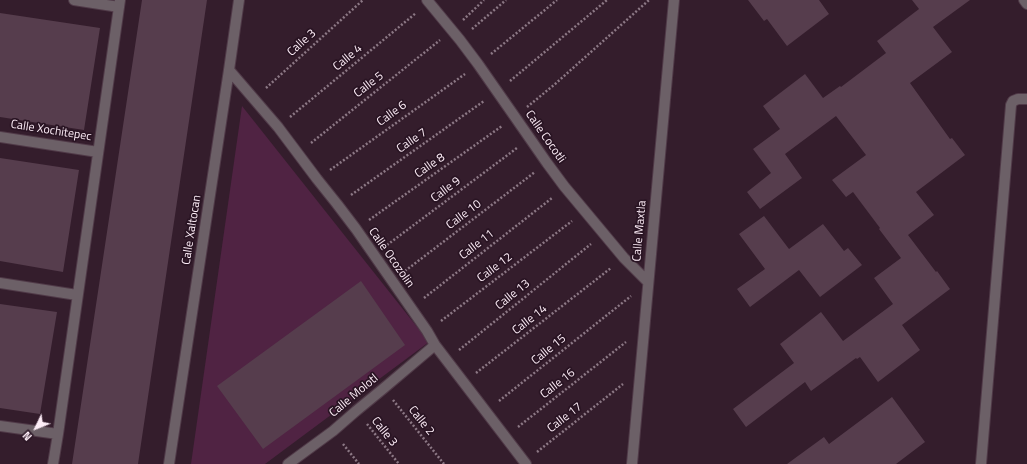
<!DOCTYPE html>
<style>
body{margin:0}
#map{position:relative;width:1027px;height:464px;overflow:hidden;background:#341d2c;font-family:"Titillium Web",sans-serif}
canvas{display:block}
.north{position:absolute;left:16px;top:408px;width:40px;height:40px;-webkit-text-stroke:3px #291423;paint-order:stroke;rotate:227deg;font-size:11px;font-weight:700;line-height:16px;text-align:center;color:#fdedf7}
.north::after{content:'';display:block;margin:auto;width:14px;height:18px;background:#fdedf7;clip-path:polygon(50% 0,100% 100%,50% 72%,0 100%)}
</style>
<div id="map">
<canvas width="1027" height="464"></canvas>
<div class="north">N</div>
</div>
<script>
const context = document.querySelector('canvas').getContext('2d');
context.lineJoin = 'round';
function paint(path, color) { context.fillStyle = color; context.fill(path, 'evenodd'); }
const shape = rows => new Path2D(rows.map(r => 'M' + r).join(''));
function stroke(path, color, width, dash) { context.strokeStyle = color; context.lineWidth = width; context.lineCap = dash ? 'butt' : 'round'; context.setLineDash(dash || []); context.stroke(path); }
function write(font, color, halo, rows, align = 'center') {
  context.font = font + ' "Titillium Web",sans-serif'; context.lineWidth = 3.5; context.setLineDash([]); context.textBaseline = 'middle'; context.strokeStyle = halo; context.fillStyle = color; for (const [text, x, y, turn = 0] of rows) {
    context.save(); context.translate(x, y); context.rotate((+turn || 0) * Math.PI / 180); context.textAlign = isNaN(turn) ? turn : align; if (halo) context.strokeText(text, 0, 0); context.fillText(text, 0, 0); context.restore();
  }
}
paint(shape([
 [242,106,429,342,265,464,191,464]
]), '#502343');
paint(shape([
 [142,0,207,0,138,464,72,464],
 [748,0,819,0,829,14,787,46,767,19,764,21],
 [912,0,970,0,933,27,952,52,910,83,950,139,952,138,965,155,916,192,934,215,908,235,936,272,937,271,950,289,902,325,920,350,878,382,860,357,857,359,856,358,811,391,805,382,746,427,733,409,794,363,780,344,821,312,843,341,893,304,874,278,901,258,879,229,880,228,853,192,846,197,832,180,866,155,836,116,785,154,802,178,760,209,747,192,771,173,753,149,780,129,763,106,805,74,823,98,840,86,841,87,886,53,877,41,919,9],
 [0,13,100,28,84,130,0,117],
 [0,158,79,170,63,272,0,261],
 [764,216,789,249,823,224,844,251,848,248,862,265,820,297,799,270,750,307,737,289,765,269,739,234],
 [361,281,405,345,263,449,217,386],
 [0,304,57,312,40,414,0,408],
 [892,397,925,442,896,464,787,464,824,437,829,444]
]), '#563d4d');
const service = shape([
 [1024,0,1027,4],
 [981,464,1011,105,1013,101,1018,99,1027,99]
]);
const minor = shape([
 [74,0,119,7],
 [427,0,460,40,478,64,515,117,547,163,564,186,624,258,648,282],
 [229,70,278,127,317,179,337,204,356,229,427,331,435,345,526,464],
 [0,137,98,152],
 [0,283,77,295],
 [0,426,58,434],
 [53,464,58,434,120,0],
 [169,464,229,70,239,0],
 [288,464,333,431,356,411,384,388,435,345],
 [632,464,674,0]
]);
stroke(service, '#503a48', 12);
stroke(minor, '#503a48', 12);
stroke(shape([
 [463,20,484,0],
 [472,29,506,0],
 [491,54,557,0],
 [510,81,607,0],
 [266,88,363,0],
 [527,107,554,85,649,0],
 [290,117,416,13],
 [311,143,440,40],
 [330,170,465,74],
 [351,195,484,101],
 [369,220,502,126],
 [387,245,517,148],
 [405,271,535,172],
 [424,298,552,198],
 [441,321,572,221],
 [459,350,591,244],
 [476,373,611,268],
 [393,400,444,464],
 [499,401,631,296],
 [367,424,399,464],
 [518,427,626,342],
 [343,444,359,464],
 [537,452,623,384]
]), '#8c7885', 2.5, [2, 2]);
stroke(service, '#6c6067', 10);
stroke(minor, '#6c6067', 10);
write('12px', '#fdedf7', '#291423', [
 ["Calle 3",302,43,-42],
 ["Calle 4",348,58,-40],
 ["Calle 5",369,85,-38],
 ["Calle 6",392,114,-36],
 ["Calle Xochitepec",51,131,9],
 ["Calle Cocotli",545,137,55],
 ["Calle 7",412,141,-35],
 ["Calle 8",430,166,-35],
 ["Calle 9",446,190,-37],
 ["Calle 10",464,215,-37],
 ["Calle Xaltocan",192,230,-81],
 ["Calle Maxtla",640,231,-85],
 ["Calle 11",477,245,-38],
 ["Calle Ocozolin",391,258,55],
 ["Calle 12",495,268,-37],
 ["Calle 13",513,295,-39],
 ["Calle 14",530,320,-38],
 ["Calle 15",549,350,-39],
 ["Calle 16",558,384,-38],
 ["Calle Molotl",354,396,-40],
 ["Calle 17",565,418,-38],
 ["Calle 2",421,421,51],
 ["Calle 3",384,432,51]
]);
</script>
